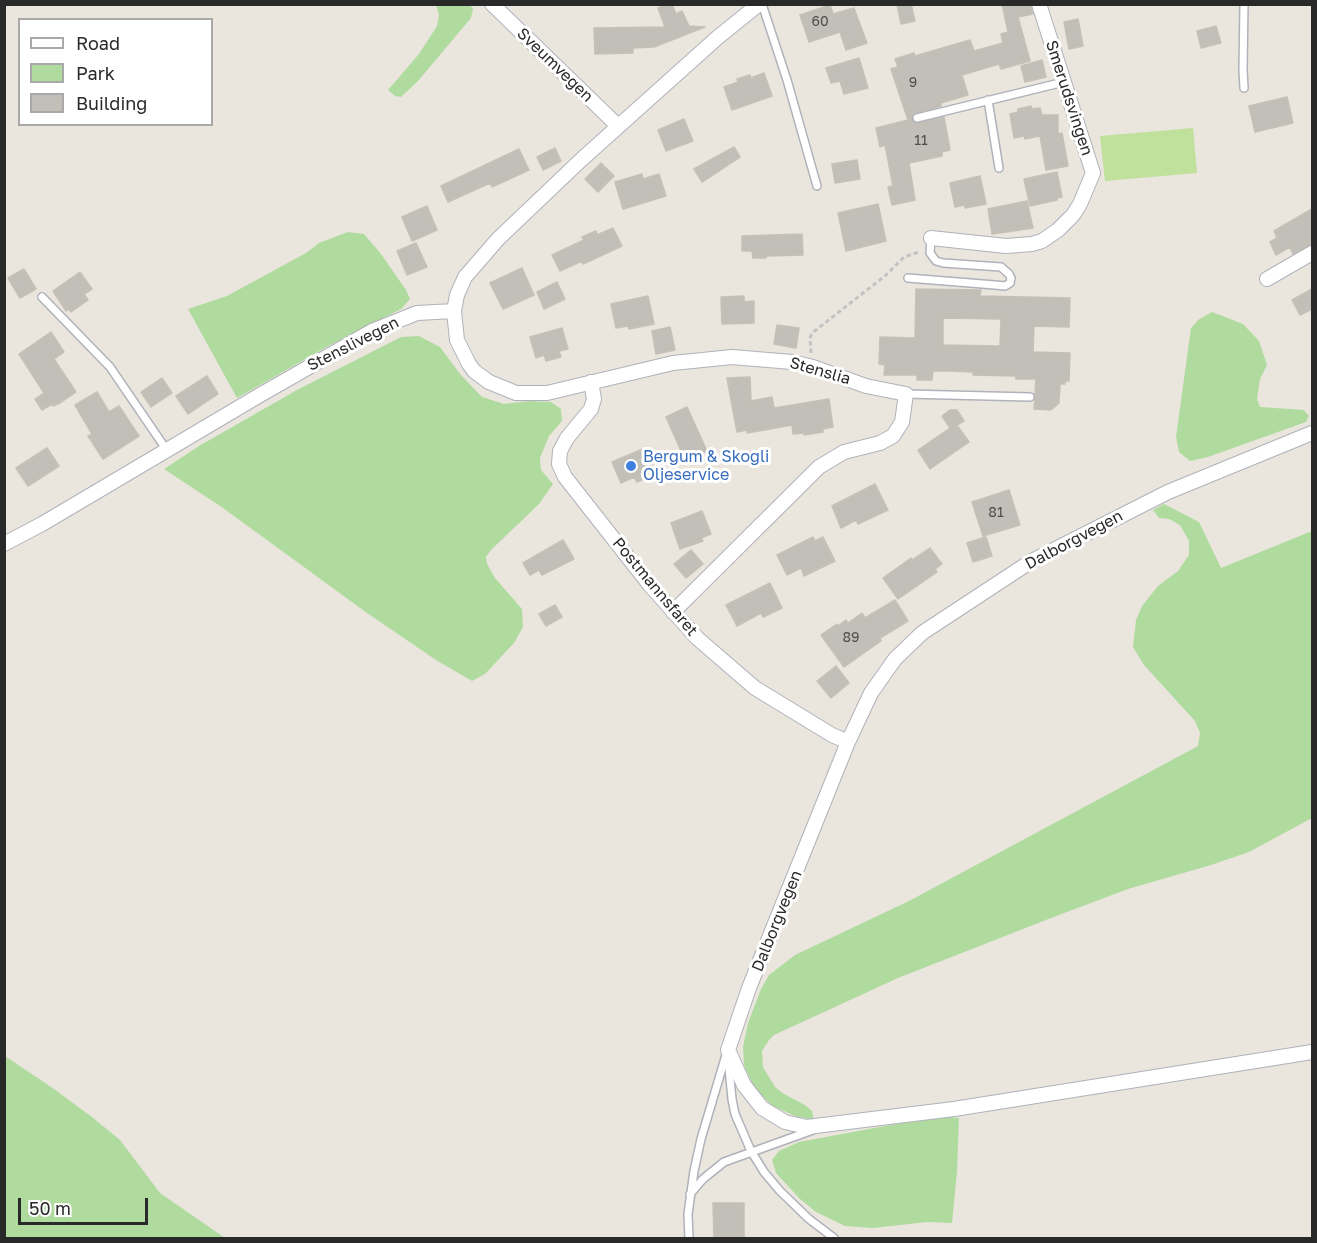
<!DOCTYPE html>
<style>
body{margin:0}
#map{position:relative;width:1317px;height:1243px;overflow:hidden;background:#eae5dd;font-family:"Golos Text",sans-serif}
canvas{display:block}
.frame{position:absolute;inset:0;border:6px solid #292929;pointer-events:none}
.legend{position:absolute;left:18px;top:18px;width:195px;height:108px;box-sizing:border-box;background:#fff;border:2px solid #a9a9a9;margin:0;padding:8px 10px;list-style:none;font-size:18px;color:#292929}
.legend li{display:flex;align-items:center;gap:12px;height:30px}
.legend b{width:30px;border:2px solid #a9a9a9}
.scale{position:absolute;left:18px;top:1198px;width:130px;height:27px;box-sizing:border-box;border:3px solid #292929;border-top:0;padding-left:8px;font-size:18px;line-height:21px;white-space:nowrap;color:#292929;-webkit-text-stroke:4px #fff;paint-order:stroke}
</style>
<div id="map">
<canvas width="1317" height="1243"></canvas>
<div class="frame"></div>
<ul class="legend">
<li><b style="height:8px;background:#fff"></b>Road</li>
<li><b style="height:16px;background:#b0db9f"></b>Park</li>
<li><b style="height:16px;background:#c2bfb9"></b>Building</li>
</ul>
<div class="scale">50 m</div>
</div>
<script>
const context = document.querySelector('canvas').getContext('2d');
context.lineJoin = 'round';
function paint(path, color) { context.fillStyle = color; context.fill(path, 'evenodd'); }
const shape = rows => new Path2D(rows.map(r => 'M' + r).join(''));
function stroke(path, color, width, dash) { context.strokeStyle = color; context.lineWidth = width; context.lineCap = dash ? 'butt' : 'round'; context.setLineDash(dash || []); context.stroke(path); }
function write(font, color, halo, rows, align = 'center') {
  context.font = font + ' "Golos Text",sans-serif'; context.lineWidth = 6; context.setLineDash([]); context.textBaseline = 'middle'; context.strokeStyle = halo; context.fillStyle = color; for (const [text, x, y, turn = 0] of rows) {
    context.save(); context.translate(x, y); context.rotate((+turn || 0) * Math.PI / 180); context.textAlign = isNaN(turn) ? turn : align; if (halo) context.strokeText(text, 0, 0); context.fillText(text, 0, 0); context.restore();
  }
}
paint(shape([
 [436,5,468,5,473,8,471,18,418,81,401,97,395,96,388,90,419,54,437,26,439,15],
 [348,232,364,234,381,254,406,290,410,299,401,309,330,345,237,398,188,309,227,296,306,253,319,243],
 [1212,312,1243,324,1259,341,1267,365,1260,379,1257,399,1260,407,1304,410,1309,416,1306,422,1208,457,1190,461,1179,452,1176,437,1191,328,1198,320],
 [419,336,440,347,460,374,482,397,504,404,529,401,551,402,561,409,562,421,549,436,540,458,541,470,553,484,539,504,491,550,486,557,487,564,495,578,522,609,523,627,514,643,485,674,472,681,436,660,367,613,223,508,164,469,199,446,297,390,401,337],
 [1164,504,1199,522,1221,568,1312,531,1312,818,1249,852,1211,865,1128,889,1051,918,898,978,774,1035,769,1040,762,1051,763,1067,775,1087,784,1094,805,1105,812,1111,814,1120,795,1116,773,1106,759,1093,751,1081,744,1065,743,1047,748,1023,761,989,769,975,795,955,909,901,1198,746,1200,733,1195,721,1144,665,1133,647,1136,620,1142,606,1158,586,1178,571,1189,555,1189,541,1180,525,1169,519,1159,518,1153,510],
 [5,1056,54,1089,92,1117,120,1140,160,1193,225,1238,5,1238],
 [939,1116,959,1118,957,1172,952,1223,927,1222,873,1228,845,1226,816,1212,800,1199,776,1173,772,1160,779,1151,799,1142]
]), '#b0db9f');
paint(shape([
 [1193,128,1197,173,1105,181,1100,136]
]), '#c0e19c');
const building = shape([
 [667,4,672,4,676,14,682,11,689,26,705,27,654,47,633,48,633,53,595,54,594,28,665,27,658,8,667,4],
 [897,4,911,4,915,21,901,24,897,4],
 [1002,4,1030,4,1033,14,1018,17,1030,61,1001,69,999,64,962,75,968,95,941,103,941,106,913,114,912,120,916,123,944,117,950,150,942,152,942,156,909,163,915,200,892,205,888,187,893,186,885,145,880,147,876,128,908,120,891,69,898,67,895,59,914,53,915,56,970,40,974,51,1003,43,1001,34,1008,32,1002,4],
 [830,5,833,14,854,8,867,43,846,50,840,32,809,42,800,15,830,5],
 [1078,19,1083,46,1069,49,1064,22,1078,19],
 [1216,26,1221,43,1201,48,1197,31,1216,26],
 [859,58,868,88,844,94,840,81,831,83,826,68,859,58],
 [1042,60,1046,77,1025,82,1021,66,1042,60],
 [764,73,772,96,732,110,724,87,738,82,737,79,750,75,751,78,764,73],
 [1287,97,1293,123,1255,132,1249,106,1287,97],
 [1031,106,1032,109,1040,108,1042,115,1058,115,1058,134,1062,133,1068,166,1046,170,1040,136,1025,139,1024,136,1014,138,1010,114,1018,112,1018,109,1031,106],
 [684,119,693,141,666,151,658,130,684,119],
 [734,147,740,157,702,182,694,169,734,147],
 [555,148,561,161,543,170,537,157,555,148],
 [519,149,529,170,492,187,490,183,448,202,441,186,519,149],
 [857,160,860,179,835,183,832,164,857,160],
 [601,163,614,176,598,192,585,179,601,163],
 [1057,172,1062,197,1057,198,1057,200,1030,206,1024,179,1057,172],
 [642,174,643,179,659,174,666,196,623,209,615,182,642,174],
 [980,176,986,204,965,208,965,205,955,207,950,183,980,176],
 [1027,201,1033,228,992,234,988,209,1027,201],
 [878,204,886,241,846,251,838,213,878,204],
 [427,206,437,230,412,241,402,217,427,206],
 [1312,209,1312,244,1293,254,1290,247,1276,255,1270,242,1277,238,1274,231,1312,209],
 [613,228,622,246,583,264,582,261,560,271,552,255,584,240,582,237,596,231,597,235,613,228],
 [802,234,803,255,766,256,766,258,753,258,752,251,742,251,742,236,802,234],
 [416,243,427,267,407,275,397,251,416,243],
 [522,268,534,295,503,309,490,283,522,268],
 [24,269,36,289,20,298,8,278,24,269],
 [80,272,92,289,84,294,88,300,71,312,69,309,66,311,53,291,80,272],
 [557,282,565,299,544,309,537,292,557,282],
 [916,289,981,290,980,296,1070,298,1069,327,1034,326,1033,352,1070,353,1069,381,1065,381,1065,384,1060,384,1059,403,1051,410,1034,409,1036,379,1016,379,1015,376,973,375,973,372,951,371,933,371,932,380,917,380,917,375,884,375,885,365,879,364,880,337,915,338,916,289],
 [943,318,1001,319,1000,346,943,345,943,318],
 [1312,289,1312,309,1300,315,1292,300,1312,289],
 [648,296,654,324,629,329,628,326,616,328,611,304,648,296],
 [744,296,744,302,754,301,754,323,722,324,721,297,744,296],
 [777,325,799,328,796,348,774,344,777,325],
 [670,327,675,350,656,354,652,331,670,327],
 [562,328,568,349,559,351,561,357,546,361,544,355,536,358,530,337,562,328],
 [51,332,64,352,54,359,76,392,60,403,53,406,52,404,42,410,35,399,44,393,19,354,51,332],
 [207,376,218,394,188,414,176,396,207,376],
 [750,377,751,401,772,397,774,408,829,399,833,427,823,429,823,432,804,435,804,433,793,434,792,425,747,433,747,430,737,432,727,378,750,377],
 [162,378,172,393,151,407,141,392,162,378],
 [97,392,109,412,119,406,139,436,103,459,88,436,92,434,75,405,97,392],
 [687,407,707,451,685,460,666,417,687,407],
 [950,410,957,410,964,421,957,425,969,442,930,469,918,450,950,428,942,416,950,410],
 [47,448,59,466,28,486,16,468,47,448],
 [645,448,656,474,637,482,634,477,621,483,612,462,645,448],
 [875,484,888,510,858,524,856,520,841,528,832,506,875,484],
 [1009,490,1020,525,983,536,972,502,1009,490],
 [702,511,711,534,701,538,703,541,680,549,671,523,702,511],
 [813,537,815,541,823,537,835,561,804,576,801,568,787,575,777,555,813,537],
 [986,537,992,556,973,562,967,543,986,537],
 [563,540,574,559,542,575,539,570,530,575,523,563,563,540],
 [930,548,942,564,935,569,937,572,898,599,883,578,911,558,912,560,930,548],
 [691,550,703,564,686,578,674,564,691,550],
 [770,583,782,608,763,617,761,613,737,626,726,605,770,583],
 [895,600,908,621,880,638,881,641,844,667,821,635,837,624,838,626,846,620,848,623,862,613,865,618,895,600],
 [555,605,562,617,546,626,539,614,555,605],
 [836,666,849,683,831,698,817,681,836,666],
 [713,1203,744,1203,744,1239,714,1239,713,1203]
]);
paint(building, '#c2bfb9');
stroke(building, '#c5c1b7', 1.5);
const lane = shape([
 [762,4,787,80,817,186],
 [1244,4,1243,70,1244,88],
 [988,100,999,168],
 [917,118,1064,82],
 [908,278,995,285,1005,286,1010,283,1011,278,1009,274,1001,267,943,263,936,261,930,253,931,238],
 [42,297,110,367,166,449],
 [906,394,1030,397],
 [728,1058,732,1099,735,1114,751,1151,764,1172,780,1191,809,1219,834,1238],
 [690,1194,703,1179,724,1162,813,1130],
 [689,1238,688,1214,694,1171,701,1139,726,1055]
]);
const street = shape([
 [492,4,618,126],
 [931,238,1006,246,1032,244,1042,241,1058,230,1073,215,1080,204,1093,173,1039,4],
 [1267,279,1312,253],
 [591,382,594,399,591,409,567,438,560,451,559,464,565,477,649,584,697,638,755,688,832,735,848,742],
 [1312,433,1168,492,1030,562,922,633,895,659,871,693,848,742,749,988,728,1050,744,1085,762,1108,785,1122,807,1127,954,1109,1312,1052],
 [4,544,42,524,260,395,372,331,417,313,454,311],
 [673,612,819,467,844,452,880,443,893,436,902,422,906,394,866,386,813,367,792,362,732,357,673,363,547,393,516,393,489,382,474,371,469,364,457,340,454,311,457,295,465,277,498,239,582,159,717,38,759,4]
]);
stroke(lane, '#b0b2bb', 10);
stroke(street, '#b0b2bb', 16);
stroke(shape([
 [811,353,810,338,812,333,885,276,904,257,919,252]
]), '#c3c3c3', 3, [4.5, 3]);
stroke(lane, '#fff', 7);
stroke(street, '#fff', 14);
for (const [x, y, r, color] of [
 [631,466,6,"#3f7fe0"]
]) { const dot = new Path2D(); dot.arc(x, y, r, 0, 2 * Math.PI); context.fillStyle = color; context.fill(dot); stroke(dot, '#fff', 2); }
write('14px', '#4f4e4d', null, [
 ["60",820,22],
 ["9",913,83],
 ["11",921,141],
 ["81",996,513],
 ["89",851,638]
]);
write('16px', '#292929', '#fff', [
 ["Sveumvegen",555,65,44],
 ["Smerudsvingen",1069,98,72],
 ["Stenslivegen",353,344,-27],
 ["Stenslia",820,371,16],
 ["Dalborgvegen",1074,540,-28],
 ["Postmannsfaret",655,587,50],
 ["Dalborgvegen",777,921,-68]
]);
write('16px', '#366cbe', '#fff', [
 ["Bergum & Skogli",643,457],
 ["Oljeservice",643,475]
], 'left');
</script>
